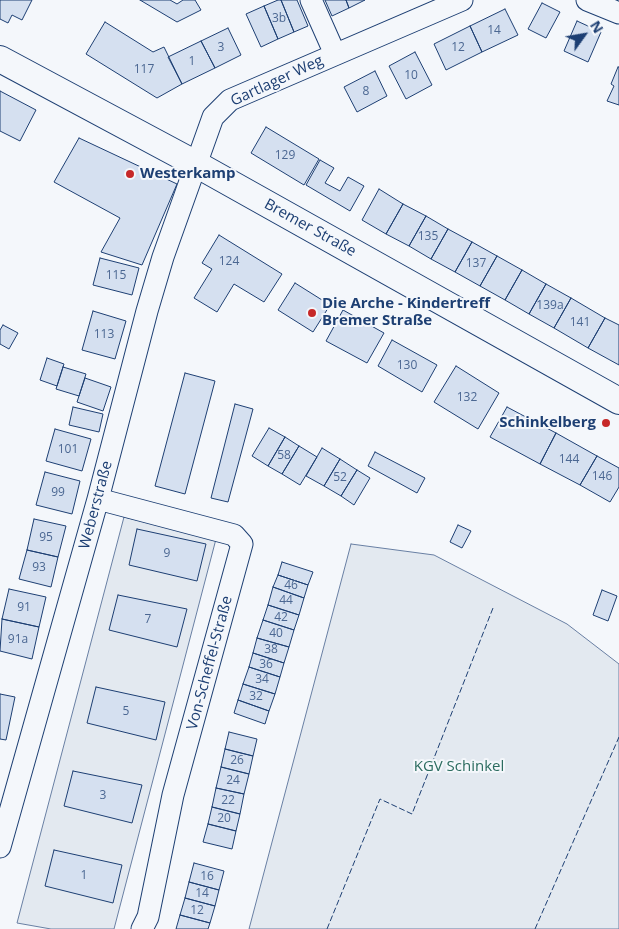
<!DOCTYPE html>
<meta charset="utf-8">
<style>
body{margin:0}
#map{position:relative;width:619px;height:929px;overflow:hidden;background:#f4f7fb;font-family:"Open Sans",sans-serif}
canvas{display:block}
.north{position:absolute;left:559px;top:10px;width:50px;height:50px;-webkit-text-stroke:4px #f4f7fb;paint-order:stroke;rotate:58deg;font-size:14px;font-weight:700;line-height:20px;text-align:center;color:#1d3f73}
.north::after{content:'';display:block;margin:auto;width:18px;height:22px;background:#1d3f73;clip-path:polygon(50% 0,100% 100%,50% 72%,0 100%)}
</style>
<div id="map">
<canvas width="619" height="929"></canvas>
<div class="north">N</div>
</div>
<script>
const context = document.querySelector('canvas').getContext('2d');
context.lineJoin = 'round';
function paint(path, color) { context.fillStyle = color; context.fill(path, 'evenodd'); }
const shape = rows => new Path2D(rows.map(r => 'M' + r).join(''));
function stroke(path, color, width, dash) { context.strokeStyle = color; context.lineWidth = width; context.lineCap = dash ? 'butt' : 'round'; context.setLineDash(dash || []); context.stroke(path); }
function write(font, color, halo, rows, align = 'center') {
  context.font = font + ' "Open Sans",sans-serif'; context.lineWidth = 4; context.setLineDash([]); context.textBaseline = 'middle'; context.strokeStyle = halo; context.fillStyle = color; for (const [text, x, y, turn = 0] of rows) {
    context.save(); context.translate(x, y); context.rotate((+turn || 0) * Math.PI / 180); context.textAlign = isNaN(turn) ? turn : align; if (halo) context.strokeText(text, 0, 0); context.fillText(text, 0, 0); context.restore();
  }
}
const green = shape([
 [124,517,216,539,114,929,51,929,17,923,124,517],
 [351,544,434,555,567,624,619,664,619,929,249,929,351,544]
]);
paint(green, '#e3e9f0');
stroke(green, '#687fa3', 1);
const building = shape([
 [0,0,32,0,22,20,12,15,8,23,0,19,0,0],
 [140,0,170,0,177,4,183,0,195,0,201,10,177,22,140,0],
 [278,0,281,0,294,32,278,39,264,6,278,0],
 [281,0,297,0,308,26,294,32,281,0],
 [325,0,346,0,349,8,332,16,325,0],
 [346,0,365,0,349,8,346,0],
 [542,3,560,12,546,38,528,29,542,3],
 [264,6,278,39,261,47,246,14,264,6],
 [505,9,518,35,482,52,470,26,505,9],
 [577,21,601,32,588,62,564,51,577,21],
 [105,22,153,52,164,47,182,84,157,98,86,54,105,22],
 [470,26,482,52,446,70,434,44,470,26],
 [228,28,241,55,215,68,201,41,228,28],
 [201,41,215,68,182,84,168,57,201,41],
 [415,52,432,85,406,99,389,66,415,52],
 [618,67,619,67,619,105,607,101,614,86,611,84,618,67],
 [375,71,387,96,357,112,344,87,375,71],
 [0,91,36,110,20,141,0,131,0,91],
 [266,127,319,159,304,185,251,153,266,127],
 [79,138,177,184,142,265,101,252,120,218,54,182,79,138],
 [320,160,334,168,325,183,340,191,348,177,364,186,350,211,306,185,320,160],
 [379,189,403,204,386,234,362,220,379,189],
 [403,204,426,216,409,246,386,234,403,204],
 [426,216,448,229,431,259,409,246,426,216],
 [448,229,472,242,455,272,431,259,448,229],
 [219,235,282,274,264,302,234,284,217,312,194,298,212,269,202,263,219,235],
 [472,242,497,256,480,286,455,272,472,242],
 [497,256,522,270,505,300,480,286,497,256],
 [100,258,139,268,132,295,93,285,100,258],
 [522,270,546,284,529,314,505,300,522,270],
 [295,283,330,305,313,332,278,310,295,283],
 [546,284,571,298,554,328,529,314,546,284],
 [571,298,605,318,588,348,554,328,571,298],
 [343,310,384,333,367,363,326,341,343,310],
 [93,311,126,321,115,359,82,350,93,311],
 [605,318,619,325,619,365,588,348,605,318],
 [3,325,18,333,9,349,0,344,0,330,3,325],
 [392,340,437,365,422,392,378,366,392,340],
 [47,358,64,364,57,386,40,380,47,358],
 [456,366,499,393,478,429,434,402,456,366],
 [63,367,86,374,79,396,56,389,63,367],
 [185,373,215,381,185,494,155,486,185,373],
 [85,378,111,387,103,411,77,402,85,378],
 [235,404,253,409,228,502,211,498,235,404],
 [73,407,103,414,99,432,69,425,73,407],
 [507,407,556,433,540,464,490,437,507,407],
 [269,428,285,437,268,466,252,456,269,428],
 [55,429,91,439,82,471,46,461,55,429],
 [556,433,597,456,580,485,540,464,556,433],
 [285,437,299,446,282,474,268,466,285,437],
 [299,446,317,457,300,485,282,474,299,446],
 [322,448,340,459,324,486,306,476,322,448],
 [375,452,425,478,417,493,368,466,375,452],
 [597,456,619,468,619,487,610,502,580,485,597,456],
 [340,459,357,470,341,496,324,486,340,459],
 [357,470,370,478,354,505,341,496,357,470],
 [45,472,80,481,72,514,36,505,45,472],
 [34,519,66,526,58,557,27,550,34,519],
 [458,525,471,531,462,548,450,542,458,525],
 [137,529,206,544,197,581,129,565,137,529],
 [27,550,58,557,51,587,19,579,27,550],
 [282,562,313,572,308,585,278,575,282,562],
 [278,575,308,585,304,598,273,587,278,575],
 [273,587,304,598,299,615,268,605,273,587],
 [9,589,46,597,39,627,2,619,9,589],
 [602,590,617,596,608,621,593,615,602,590],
 [118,595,187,609,177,647,109,630,118,595],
 [268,605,299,615,294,630,263,620,268,605],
 [2,619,39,627,32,659,0,651,2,619],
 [263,620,294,630,289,647,257,638,263,620],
 [257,638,289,647,284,663,253,653,257,638],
 [253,653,284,663,280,677,249,667,253,653],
 [249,667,280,677,275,694,243,684,249,667],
 [243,684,275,694,269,711,238,700,243,684],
 [96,687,165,702,156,740,87,723,96,687],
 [0,694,15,697,6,740,0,739,0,694],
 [238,700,269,711,265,724,234,713,238,700],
 [229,732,257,739,253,756,225,749,229,732],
 [225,749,253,756,249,774,221,767,225,749],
 [221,767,249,774,244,794,216,788,221,767],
 [73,771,142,785,132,823,64,806,73,771],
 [216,788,244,794,240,814,212,807,216,788],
 [212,807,240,814,236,831,208,824,212,807],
 [208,824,236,831,232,849,203,842,208,824],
 [54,850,122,865,113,903,45,886,54,850],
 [194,863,224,871,219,890,189,882,194,863],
 [189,882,219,890,215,906,185,898,189,882],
 [185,898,215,906,210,923,180,915,185,898],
 [180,915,210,923,208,929,176,929,180,915]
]);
paint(building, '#d5e0f0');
stroke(building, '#1d3f73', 1);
const minor = shape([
 [311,0,335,54],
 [587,0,619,13],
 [98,499,234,535,242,544,173,795,148,917,142,929],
 [0,847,98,499,147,311,163,257,213,117,230,100,462,0]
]);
const major = shape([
 [0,59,196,164,619,401]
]);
stroke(minor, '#1d3f73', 23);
stroke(major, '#1d3f73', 28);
stroke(minor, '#f4f7fb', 21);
stroke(major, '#f4f7fb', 26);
stroke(shape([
 [327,929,380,799,412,814,493,608],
 [535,929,619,737]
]), '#1d3f73', 1, [6, 2.5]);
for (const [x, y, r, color] of [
 [130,174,5,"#c62828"],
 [312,313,5,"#c62828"],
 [606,423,5,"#c62828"]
]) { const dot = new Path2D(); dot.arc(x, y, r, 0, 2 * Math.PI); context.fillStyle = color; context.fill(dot); stroke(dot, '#f4f7fb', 2); }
write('12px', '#4b6792', null, [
 ["3b",279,19],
 ["14",494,31],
 ["3",221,48],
 ["12",458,48],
 ["1",192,62],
 ["117",144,70],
 ["10",411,76],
 ["8",366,92],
 ["129",285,156],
 ["135",428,237],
 ["124",229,262],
 ["137",476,264],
 ["115",116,276],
 ["139a",550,306],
 ["141",580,323],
 ["113",104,335],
 ["130",407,366],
 ["132",467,398],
 ["101",68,450],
 ["58",284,456],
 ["144",569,460],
 ["146",602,477],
 ["52",340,478],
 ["99",58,493],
 ["95",46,538],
 ["9",167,554],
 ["93",39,568],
 ["46",291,586],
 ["44",286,601],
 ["91",24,608],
 ["42",281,618],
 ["7",148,620],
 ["40",276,634],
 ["91a",18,640],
 ["38",271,650],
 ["36",266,665],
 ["34",262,680],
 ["32",256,697],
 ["5",126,712],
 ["26",237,761],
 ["24",233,781],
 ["3",103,796],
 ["22",228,801],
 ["20",224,819],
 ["1",84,876],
 ["16",207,877],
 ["14",202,894],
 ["12",197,911]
]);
write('15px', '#1d3f73', '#f4f7fb', [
 ["Gartlager Weg",277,81,-25],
 ["Bremer Straße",310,228,29],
 ["Weberstraße",96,505,-75],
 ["Von-Scheffel-Straße",210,663,-75]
]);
write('bold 15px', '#1d3f73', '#f4f7fb', [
 ["Westerkamp",140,174],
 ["Die Arche - Kindertreff",322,304],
 ["Bremer Straße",322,321],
 ["Schinkelberg",596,423,"right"]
], 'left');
write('15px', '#2c6c60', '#f4f7fb', [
 ["KGV Schinkel",459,767]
]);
</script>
